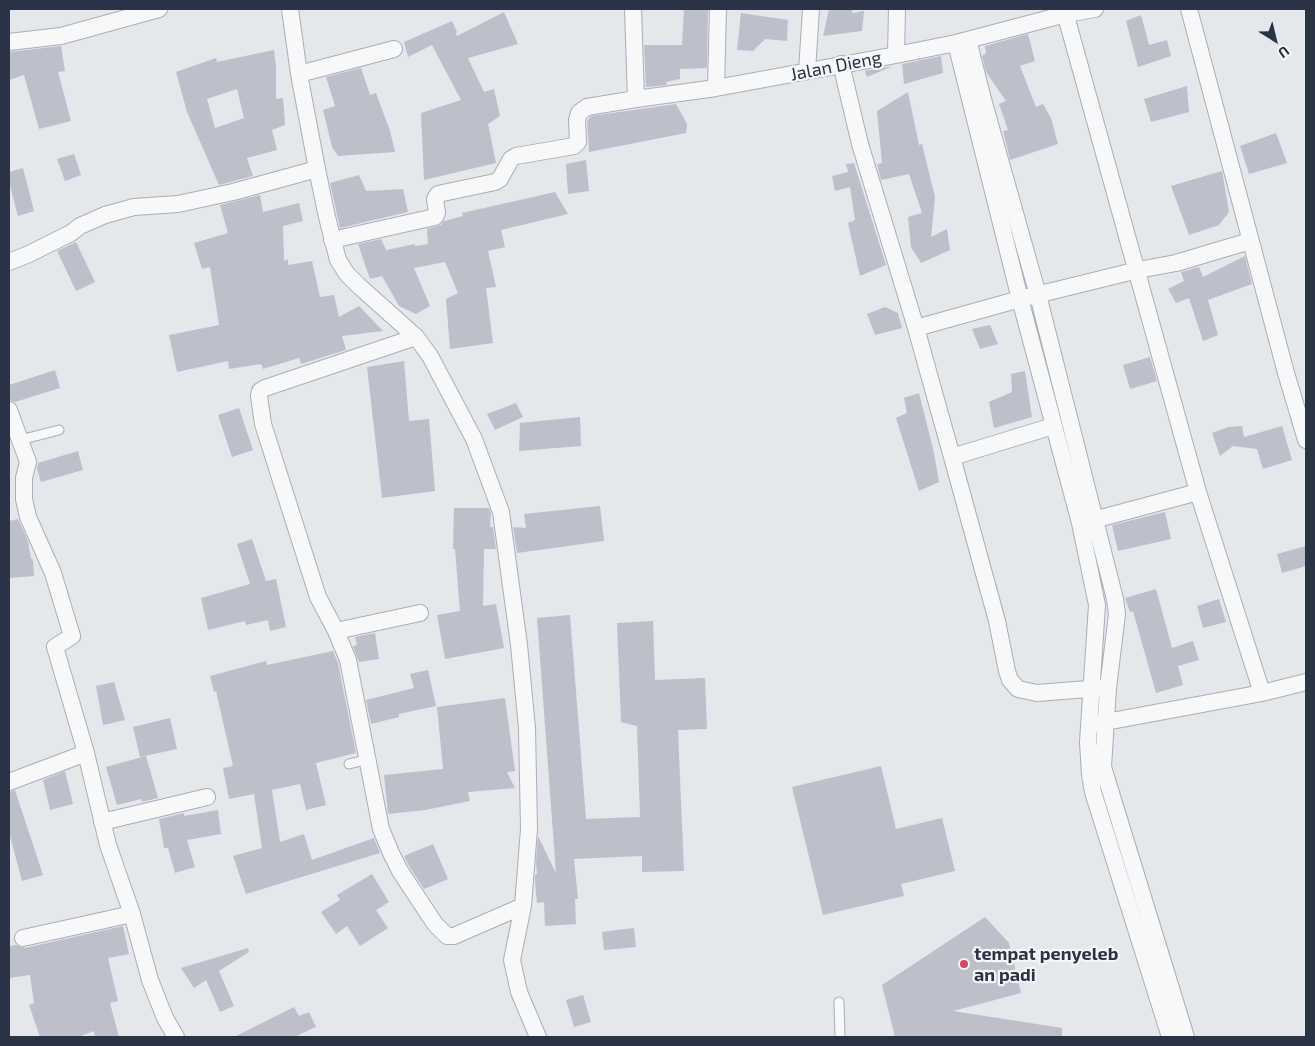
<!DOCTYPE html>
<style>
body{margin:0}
#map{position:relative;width:1315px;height:1046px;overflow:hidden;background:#e4e7ec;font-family:"Exo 2",sans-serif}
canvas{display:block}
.frame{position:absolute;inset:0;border:10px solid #2b3445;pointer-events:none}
.north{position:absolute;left:1250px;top:15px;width:50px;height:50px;-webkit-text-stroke:4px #f4f6f9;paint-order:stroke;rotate:144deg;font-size:14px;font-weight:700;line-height:20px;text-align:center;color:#2b3445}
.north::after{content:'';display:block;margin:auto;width:18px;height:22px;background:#2b3445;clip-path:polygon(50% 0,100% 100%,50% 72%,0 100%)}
</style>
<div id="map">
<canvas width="1315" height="1046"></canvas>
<div class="frame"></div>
<div class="north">U</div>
</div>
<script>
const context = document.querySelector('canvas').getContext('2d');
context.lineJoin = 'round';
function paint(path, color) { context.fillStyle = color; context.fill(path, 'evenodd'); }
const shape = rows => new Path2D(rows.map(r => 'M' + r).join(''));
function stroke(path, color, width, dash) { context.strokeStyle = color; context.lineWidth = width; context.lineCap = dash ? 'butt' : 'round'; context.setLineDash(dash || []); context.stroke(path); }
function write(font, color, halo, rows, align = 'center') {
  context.font = font + ' "Exo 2",sans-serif'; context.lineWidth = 4.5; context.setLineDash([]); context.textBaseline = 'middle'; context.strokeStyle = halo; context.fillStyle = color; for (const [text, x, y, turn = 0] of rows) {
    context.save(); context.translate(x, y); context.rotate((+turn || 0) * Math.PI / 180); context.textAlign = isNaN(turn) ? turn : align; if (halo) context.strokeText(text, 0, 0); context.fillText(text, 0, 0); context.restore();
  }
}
paint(shape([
 [684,9,708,9,707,68,680,69,680,79,666,82,667,85,646,87,644,45,682,45],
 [829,9,852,9,852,13,864,11,862,31,823,36],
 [504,12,518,44,468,58,484,92,494,89,500,116,488,124,496,163,424,180,421,113,461,100,432,45,408,57,404,42,452,21,457,32,456,33,457,36],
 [741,13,788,20,787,41,765,39,753,51,737,50],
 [1141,15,1149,45,1167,40,1171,56,1138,67,1126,21],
 [1028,34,1035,61,1020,66,1036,107,1043,104,1051,118,1058,144,1010,160,1003,131,1008,130,999,104,1006,101,986,72,982,56,986,53,985,46],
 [61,46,65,71,58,72,71,121,39,129,24,75,9,80,9,52],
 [274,50,276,66,276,99,283,98,285,125,272,130,277,150,247,158,253,176,219,185,187,112,176,72,216,58,217,62],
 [237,89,244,118,215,128,207,99],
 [941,56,943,73,904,84,902,64],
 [893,66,867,77,865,71],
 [361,68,370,95,376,93,390,131,395,152,338,156,332,147,323,110,335,106,326,77],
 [1187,86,1189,112,1151,122,1144,99],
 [908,92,919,145,922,144,935,197,931,237,947,229,950,250,921,263,911,247,908,217,922,213,909,174,881,180,877,164,882,163,877,111],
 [676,104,687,124,686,133,589,152,587,121,591,116],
 [1276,133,1287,163,1249,174,1240,146],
 [74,154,81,175,65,181,57,159],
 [586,160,589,191,568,194,566,164],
 [854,163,886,265,860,276,848,223,855,220,850,187,835,191,832,176,848,172,846,164],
 [23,168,34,211,18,216,9,182,9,172],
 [1222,171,1229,212,1219,225,1189,235,1171,186],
 [359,175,366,191,403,189,408,212,340,228,330,183],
 [555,192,568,214,501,230,505,247,488,251,496,287,486,288,493,343,450,349,446,299,458,293,445,262,414,268,430,306,416,314,399,306,382,276,370,279,358,244,381,239,386,250,415,244,415,246,428,244,427,229,441,225,444,221,463,216,462,213],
 [260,195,263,212,299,203,303,221,283,226,284,261,288,259,288,265,312,261,320,297,334,295,339,317,359,306,383,331,342,336,346,350,301,364,299,358,263,369,261,364,229,369,228,361,177,372,169,335,219,325,210,267,202,269,194,243,228,233,220,205],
 [76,242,95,282,76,291,57,251],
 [1245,256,1252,284,1208,300,1218,335,1203,341,1189,298,1176,303,1168,289,1184,281,1181,272,1199,267,1203,277],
 [885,307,898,313,902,328,875,335,867,314],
 [990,325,998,344,980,349,972,329],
 [1150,357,1157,381,1130,389,1123,365],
 [404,361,409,421,429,419,435,491,382,498,367,367],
 [55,370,60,388,15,402,9,400,9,385],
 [1025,371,1032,417,994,428,989,402,1012,392,1011,374],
 [919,393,934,453,939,482,919,491,896,418,907,413,904,398],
 [516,403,523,417,495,430,487,414],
 [239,408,253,450,232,457,218,415],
 [580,417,581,446,519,451,520,423],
 [1242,426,1244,437,1282,426,1292,460,1263,469,1257,449,1233,446,1220,456,1212,433,1228,427],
 [78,451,83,470,41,482,37,469,38,463],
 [600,506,604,541,517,553,513,527,526,528,524,514],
 [454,508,489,508,491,513,490,527,493,527,496,549,484,549,483,606,496,604,504,648,445,659,437,615,460,611,455,549,453,549],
 [1165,512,1171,539,1118,551,1112,525],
 [18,519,28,541,31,559,33,559,34,576,9,578,9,521],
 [252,539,266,581,276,579,286,627,270,631,268,620,246,625,245,621,208,630,201,598,250,584,237,544],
 [1306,546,1306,566,1282,573,1277,554],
 [1156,589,1172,648,1193,641,1199,660,1178,666,1183,685,1156,693,1133,611,1130,612,1125,598],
 [1219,599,1226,622,1203,628,1197,606],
 [570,615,586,819,640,817,637,726,621,722,617,623,653,621,655,680,705,678,707,729,678,730,684,871,642,872,642,856,574,859,578,899,575,899,576,924,545,926,544,902,537,903,535,881,535,875,537,874,536,862,538,836,556,873,537,618],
 [375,633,379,659,359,662,353,646,357,645,355,637],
 [333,651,338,663,356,753,316,763,326,805,306,810,300,784,272,790,280,842,304,834,312,860,374,838,380,853,246,894,233,856,262,848,254,794,229,799,223,768,233,766,216,691,214,692,210,676,266,661,267,665],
 [428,670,436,706,399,714,399,717,371,724,366,700,414,688,410,674],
 [114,682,125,720,103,725,96,686],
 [505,698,515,771,507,772,515,788,468,792,470,801,425,810,388,814,384,775,443,769,437,707],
 [170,718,177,749,140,757,133,727],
 [146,756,158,798,142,802,141,799,117,805,106,767],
 [881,766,896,829,942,818,955,871,901,884,904,896,823,915,792,787],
 [65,771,73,804,50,810,43,780],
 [15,790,43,875,22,881,9,832,9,792],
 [218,810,221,834,187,840,195,867,175,873,168,848,164,848,159,819,184,813,184,816],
 [433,844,448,879,424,889,409,866,404,856],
 [372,874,389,902,376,910,388,928,360,946,347,926,336,934,321,912,340,900,337,895],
 [985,917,1009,943,1021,993,953,1011,1062,1028,1062,1037,895,1037,882,985],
 [123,926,129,954,108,958,118,1001,110,1003,119,1037,95,1037,94,1031,78,1037,40,1037,29,1005,34,1003,30,975,9,978,9,946,16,945,25,948],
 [634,928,636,947,604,950,602,932],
 [248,948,249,952,219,971,234,1006,220,1012,206,980,194,988,181,968],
 [583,995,591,1022,574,1027,566,1000],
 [294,1007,299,1016,309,1012,316,1027,294,1037,234,1037]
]), '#bbc0ca');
const lane = shape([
 [20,440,59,430],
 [349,764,369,759],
 [839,1002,840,1037]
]);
const street = shape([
 [290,9,299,74,317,169,327,217,338,260,347,274,359,286,416,337,430,356,474,439,501,512,519,645,527,728,529,829,523,906,512,960,519,992,538,1037],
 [633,9,636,99],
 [1064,9,1198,492,1262,693],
 [1189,9,1286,373,1306,440],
 [968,40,984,103,1038,295,1115,599,1117,614,1108,688,1103,767,1186,1037],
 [9,42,61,36,159,9],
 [956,43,1020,299,1080,523,1097,605,1088,742,1090,775,1093,792,1170,1037],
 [896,55,897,9],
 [841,64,860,144,916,328,1020,299,1138,270,1176,263,1250,241],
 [807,71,811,9],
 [299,74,394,49],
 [716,88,718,9],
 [332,240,435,217,437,213,435,199,438,194,495,182,500,179,511,159,516,156,574,146,578,142,577,120,579,113,587,107,636,99,716,88,896,55,956,43,1066,14,1095,9],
 [9,262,29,254,71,233,80,226,105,215,134,207,178,204,233,192,317,169],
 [916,328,952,457,1053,426],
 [416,337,265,388,260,391,259,396,263,424,318,597,336,631,348,660,381,829,391,853,400,871,435,924,447,936,454,936,523,906],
 [9,410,28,462,24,478,24,499,28,517,53,573,72,636,55,647,86,753,108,845,132,914,150,980,165,1018,176,1037],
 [952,457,997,621,1007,671,1010,680,1018,689,1037,693,1101,688],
 [1086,522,1198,492],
 [336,631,420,613],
 [1095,724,1262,693,1306,682],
 [9,782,86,753],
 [102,822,207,797],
 [23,938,132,914]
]);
stroke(lane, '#a9aeb7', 11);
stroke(street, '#a9aeb7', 18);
stroke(lane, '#f7f8fa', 9);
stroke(street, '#f7f8fa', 16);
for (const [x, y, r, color] of [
 [964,964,5,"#d1495b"]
]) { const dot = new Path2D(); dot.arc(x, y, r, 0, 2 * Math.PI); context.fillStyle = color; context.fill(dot); stroke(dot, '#f4f6f9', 2); }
write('18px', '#2b3445', '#f4f6f9', [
 ["Jalan Dieng",836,66,-11]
]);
write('bold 18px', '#2b3445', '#f4f6f9', [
 ["tempat penyeleb",974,954],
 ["an padi",974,975]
], 'left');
</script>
